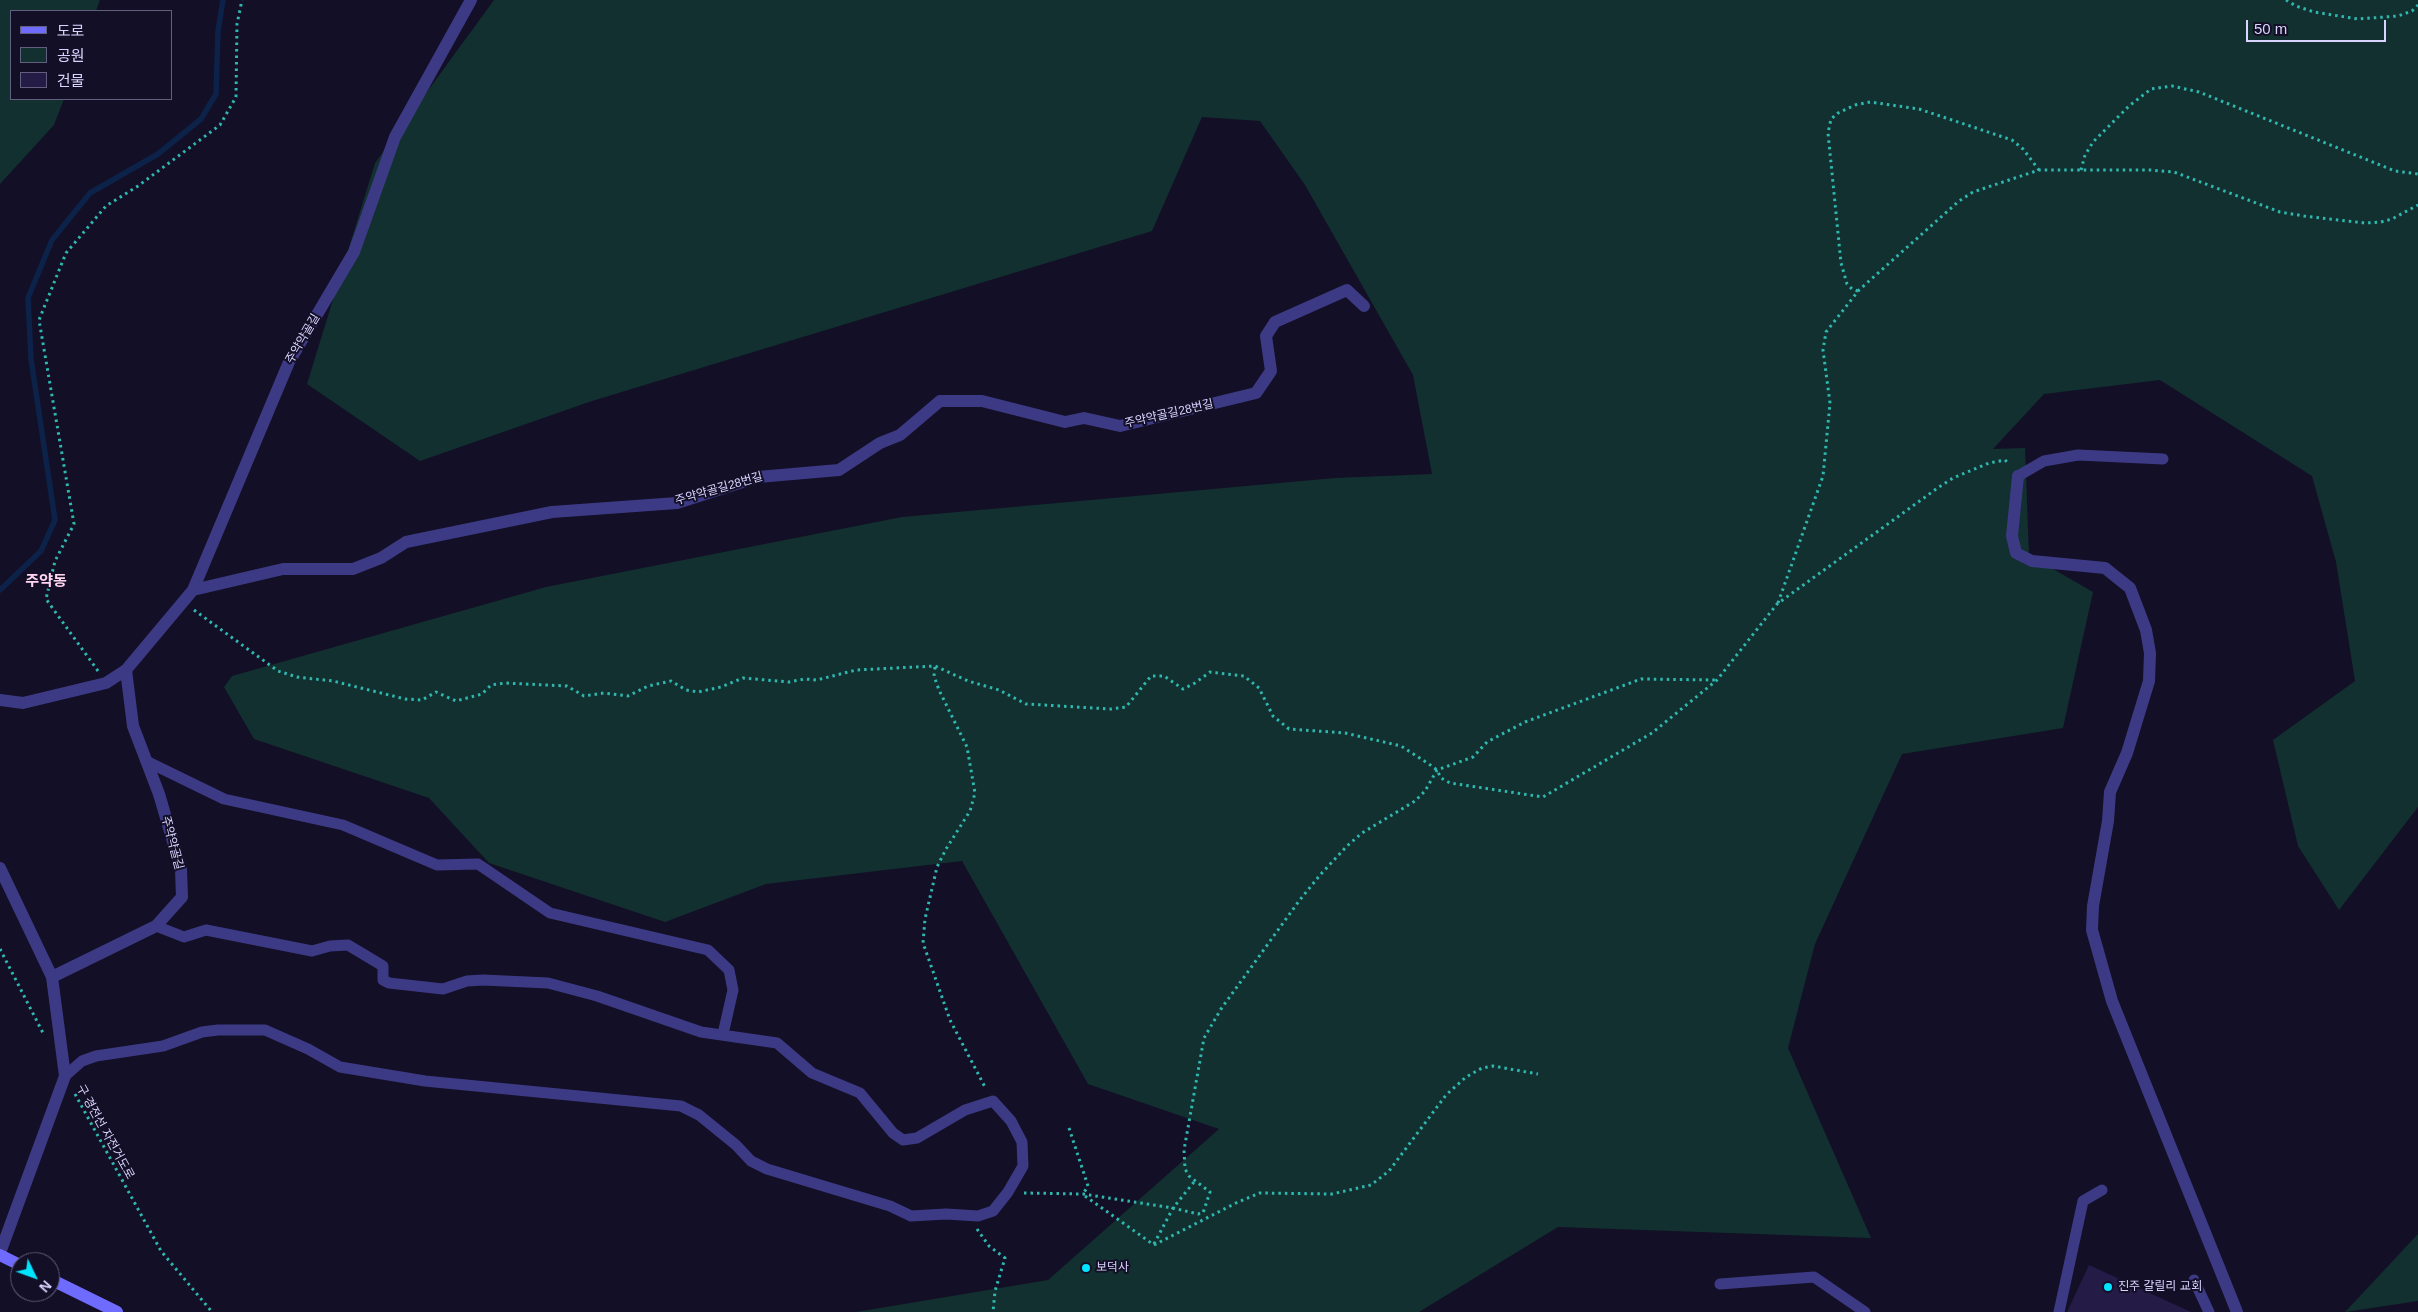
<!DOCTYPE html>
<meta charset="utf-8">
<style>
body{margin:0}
#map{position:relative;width:2418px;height:1312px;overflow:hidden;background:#130f26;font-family:Arial,"Noto Sans KR",sans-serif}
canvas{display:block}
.legend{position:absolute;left:10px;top:10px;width:162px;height:90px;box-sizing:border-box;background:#130f26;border:1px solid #625e7d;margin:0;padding:6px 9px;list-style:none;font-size:15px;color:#d9d4ff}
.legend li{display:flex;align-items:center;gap:10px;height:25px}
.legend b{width:25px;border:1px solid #625e7d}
.north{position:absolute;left:10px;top:1252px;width:50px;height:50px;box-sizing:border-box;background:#130f26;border:1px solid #625e7d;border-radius:50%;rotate:132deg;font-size:14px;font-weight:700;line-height:20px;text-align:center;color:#d9d4ff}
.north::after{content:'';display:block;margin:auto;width:18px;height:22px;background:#00e5ff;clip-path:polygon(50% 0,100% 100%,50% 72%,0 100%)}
.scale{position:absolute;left:2246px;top:20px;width:140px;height:22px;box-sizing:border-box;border:2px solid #d9d4ff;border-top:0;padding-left:6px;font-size:15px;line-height:18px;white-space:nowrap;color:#d9d4ff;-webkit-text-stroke:4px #130f26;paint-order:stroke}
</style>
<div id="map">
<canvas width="2418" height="1312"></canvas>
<ul class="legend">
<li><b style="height:6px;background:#6f6bff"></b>도로</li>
<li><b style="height:14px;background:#12302f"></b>공원</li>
<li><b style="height:14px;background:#241b47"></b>건물</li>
</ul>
<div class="north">N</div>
<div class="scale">50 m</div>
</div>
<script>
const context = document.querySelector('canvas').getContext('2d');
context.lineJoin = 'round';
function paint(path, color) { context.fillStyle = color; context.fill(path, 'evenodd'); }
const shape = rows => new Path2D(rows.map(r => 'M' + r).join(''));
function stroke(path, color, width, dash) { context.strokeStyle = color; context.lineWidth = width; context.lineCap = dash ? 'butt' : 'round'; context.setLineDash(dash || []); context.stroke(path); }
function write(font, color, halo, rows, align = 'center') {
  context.font = font + ' Arial,"Noto Sans KR",sans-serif'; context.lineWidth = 4; context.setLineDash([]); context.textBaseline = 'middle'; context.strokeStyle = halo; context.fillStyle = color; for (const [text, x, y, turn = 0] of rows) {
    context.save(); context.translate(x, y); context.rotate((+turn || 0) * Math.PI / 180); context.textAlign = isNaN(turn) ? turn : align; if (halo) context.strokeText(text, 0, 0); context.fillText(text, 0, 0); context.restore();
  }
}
paint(shape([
 [0,0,100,0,96,11,11,11,11,99,64,99,54,125,0,184],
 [494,0,2418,0,2418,807,2339,910,2298,846,2273,740,2355,681,2336,562,2312,476,2160,380,2044,394,1993,449,2025,448,2029,555,2093,592,2063,728,1902,754,1815,944,1788,1048,1871,1238,1558,1227,1419,1312,856,1312,1048,1280,1219,1129,1088,1084,962,861,766,884,665,922,489,863,429,798,254,739,224,687,232,676,546,587,902,517,1335,478,1432,474,1413,375,1305,185,1260,121,1202,117,1152,231,592,401,420,461,307,384,375,163],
 [2418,1234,2418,1301,2345,1312]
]), '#12302f');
stroke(shape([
 [0,590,41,551,55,520,31,359,28,298,52,240,90,193,158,154,201,119,216,94,218,31,223,0]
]), '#0c2248', 5.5);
paint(shape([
 [2089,1265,2191,1312,2067,1312]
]), '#241b47');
stroke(shape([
 [2286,0,2296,6,2314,12,2358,19,2398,16,2412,11,2418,5],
 [2081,170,2085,155,2093,142,2129,106,2151,89,2172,86,2199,92,2395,171,2418,174],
 [1858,291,1852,289,1847,284,1841,263,1828,133,1831,119,1838,113,1855,105,1870,102,1919,109,2012,140,2023,149,2039,170],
 [1778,603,1823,476,1830,403,1823,350,1826,332,1859,290,1959,201,1973,192,2039,170,2150,170,2174,172,2280,212,2304,216,2365,223,2381,222,2392,219,2418,205],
 [194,610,278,671,297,677,333,681,405,699,422,700,436,692,456,701,482,694,491,685,505,683,567,686,584,696,604,693,628,696,648,686,671,681,686,690,698,692,721,687,743,678,789,682,805,679,817,680,856,670,935,666,968,681,999,690,1026,704,1111,709,1126,707,1151,676,1164,676,1183,689,1195,683,1210,672,1244,676,1259,688,1273,716,1289,729,1345,733,1401,746,1429,764,1437,770,1441,778,1450,783,1543,797,1652,733,1717,680,1777,604,1939,487,1953,478,1989,463,2005,460,2009,464],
 [935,667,934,676,939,690,967,747,975,793,970,811,946,849,937,867,925,919,923,943,950,1020,986,1089],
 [98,671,46,599,55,561,74,524,39,320,66,253,106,206,138,186,220,125,236,97,237,24,242,0],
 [0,949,43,1033],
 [75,1094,161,1251,212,1312],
 [1069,1128,1088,1186,1083,1194],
 [1024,1193,1083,1194,1173,1208,1198,1214,1203,1213,1210,1192,1189,1176,1185,1169,1184,1150,1204,1038,1221,1009,1299,901,1320,875,1347,846,1362,833,1415,801,1425,791,1437,770,1473,757,1487,742,1525,722,1641,679,1716,680],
 [1085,1196,1154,1245],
 [977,1229,989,1246,1005,1258,995,1291,993,1312],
 [1154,1244,1173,1208,1194,1182],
 [1154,1245,1238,1202,1260,1193,1332,1194,1371,1185,1389,1171,1446,1095,1466,1077,1482,1068,1493,1066,1538,1074]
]), '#2fb8b0', 3, [2.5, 4]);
stroke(shape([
 [2018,476,2044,461,2078,455,2163,459],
 [146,761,224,799,343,825,437,865,478,864,550,913,708,950,729,970,733,990,723,1034],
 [65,1076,82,1061,96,1056,163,1046,202,1032,218,1030,265,1030,308,1049,340,1067,425,1081,681,1106,699,1115,736,1145,751,1161,767,1169,890,1206,911,1216,946,1214,978,1216,993,1211,1008,1192,1023,1166,1022,1142,1011,1121,993,1101,965,1110,917,1138,903,1140,893,1133,860,1093,812,1073,777,1043,701,1032,597,996,548,983,483,980,467,981,443,989,389,983,383,980,383,966,348,945,330,946,312,951,206,930,184,937,156,926],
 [2194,1280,2209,1312],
 [1720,1284,1814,1277,1865,1312],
 [2059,1312,2083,1201,2102,1190]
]), '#3d3a85', 11);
stroke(shape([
 [2018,476,2012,536,2016,553,2032,561,2105,568,2130,588,2146,630,2150,653,2149,681,2127,753,2110,792,2108,821,2093,906,2092,930,2112,1001,2237,1312],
 [193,590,283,569,353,569,381,558,406,542,552,512,677,503,758,477,839,470,880,443,900,435,940,401,982,401,1065,422,1084,418,1120,426,1256,393,1271,371,1266,336,1275,322,1347,290,1364,306],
 [0,700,23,703,106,683,126,670,193,590,289,362,354,252,395,137,471,0],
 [0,868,52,977,65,1076,0,1253],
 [52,977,156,926,182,897,181,869,159,794,133,726,126,670]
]), '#3d3a85', 12);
stroke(shape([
 [0,1255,20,1265],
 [50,1279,117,1312]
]), '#6f6bff', 12);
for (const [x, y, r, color] of [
 [1086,1268,5,"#00e5ff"],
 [2108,1287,5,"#00e5ff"]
]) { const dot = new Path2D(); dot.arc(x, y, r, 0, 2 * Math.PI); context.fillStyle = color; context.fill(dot); stroke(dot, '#130f26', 2); }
write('12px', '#d9d4ff', '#130f26', [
 ["주약약골길",303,339,-60],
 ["주약약골길28번길",1169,414,-13],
 ["주약약골길28번길",719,489,-16],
 ["주약약골길",172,843,75],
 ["구 경전선 자전거도로",105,1132,61]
]);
write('12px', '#d9d4ff', '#130f26', [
 ["보덕사",1096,1268],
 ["진주 갈릴리 교회",2118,1287]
], 'left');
write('bold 15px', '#ffd6f0', '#130f26', [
 ["주약동",46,582]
]);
</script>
